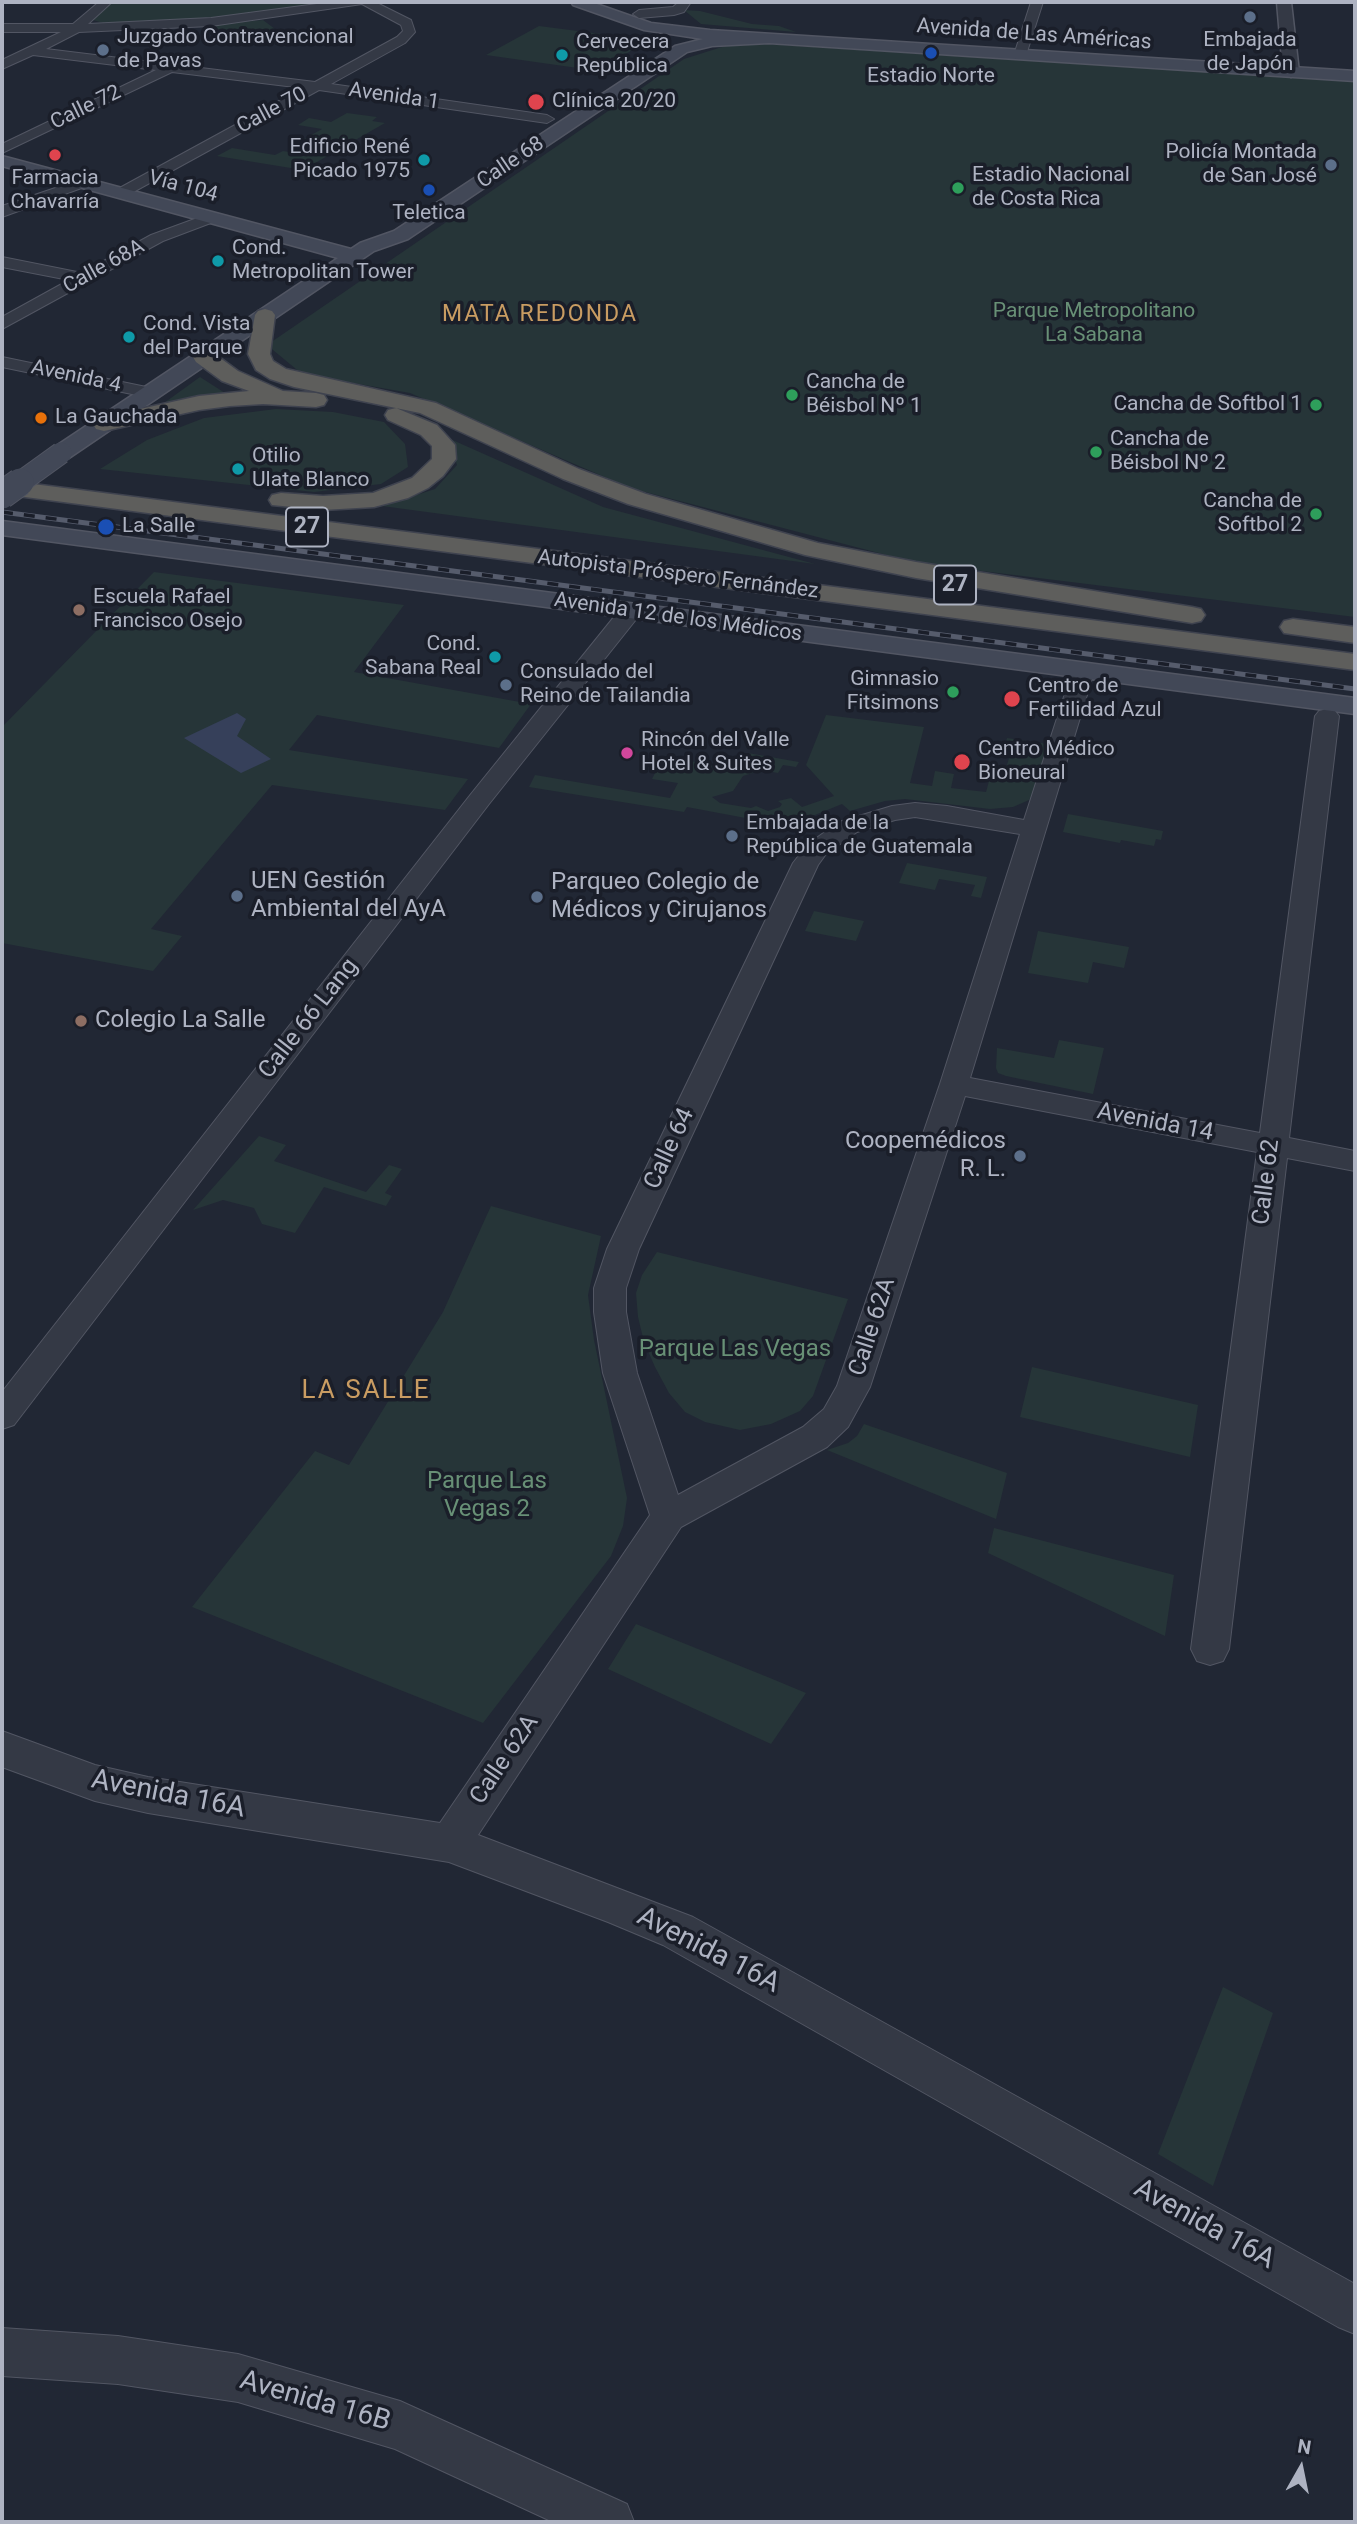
<!DOCTYPE html>
<meta charset="utf-8">
<style>
body{margin:0}
#map{position:relative;width:1357px;height:2524px;overflow:hidden;background:#212734;font-family:Roboto,sans-serif}
canvas{display:block}
.frame{position:absolute;inset:0;border:4px solid #aeb3c2;pointer-events:none}
.north{position:absolute;left:1266px;top:2433px;width:70px;height:70px;-webkit-text-stroke:5px #1a1e29;paint-order:stroke;rotate:9deg;font-size:19px;font-weight:700;line-height:28px;text-align:center;color:#aeb3c2}
.north::after{content:'';display:block;margin:auto;width:24px;height:32px;background:#aeb3c2;clip-path:polygon(50% 0,100% 100%,50% 72%,0 100%)}
</style>
<div id="map">
<canvas width="1357" height="2524"></canvas>
<div class="frame"></div>
<div class="north">N</div>
</div>
<script>
const context = document.querySelector('canvas').getContext('2d');
context.lineJoin = 'round';
function paint(path, color) { context.fillStyle = color; context.fill(path, 'evenodd'); }
const shape = rows => new Path2D(rows.map(r => 'M' + r).join(''));
function stroke(path, color, width, dash) { context.strokeStyle = color; context.lineWidth = width; context.lineCap = dash ? 'butt' : 'round'; context.setLineDash(dash || []); context.stroke(path); }
function write(font, color, halo, rows, align = 'center') {
  context.font = font + ' Roboto,sans-serif'; context.lineWidth = 7; context.setLineDash([]); context.textBaseline = 'middle'; context.strokeStyle = halo; context.fillStyle = color; for (const [text, x, y, turn = 0] of rows) {
    context.save(); context.translate(x, y); context.rotate((+turn || 0) * Math.PI / 180); context.textAlign = isNaN(turn) ? turn : align; if (halo) context.strokeText(text, 0, 0); context.fillText(text, 0, 0); context.restore();
  }
}
paint(shape([
 [110,2,334,2,253,14,173,20,103,23,93,20],
 [684,10,700,11,752,24,779,26,796,32,701,24],
 [263,20,291,41,283,44,218,44,208,25],
 [539,26,648,40,599,71,486,55],
 [766,44,1355,81,1355,617,917,563,630,488,410,393,302,374,267,345,684,59,725,46],
 [347,113,377,117,372,121,385,123,303,170,217,156,232,148,275,155,283,151,313,156,333,144,304,139,322,129,298,125,309,118,331,122],
 [200,377,225,393,164,403],
 [276,409,333,412,384,422,405,444,408,467,381,484,314,492,100,469,147,440,204,418],
 [448,438,603,507,815,564,382,506,435,489,457,465],
 [154,572,404,605,354,672,531,704,499,748,317,715,289,750,468,779,445,810,272,785,151,929,182,936,153,971,2,943,2,727],
 [826,715,924,727,910,783,932,786,935,771,954,774,951,788,986,792,989,781,996,782,999,768,1006,768,1010,755,1003,754,1007,738,1048,744,1033,793,1029,800,1013,807,990,809,905,799,885,801,850,811,842,804,788,826,687,807,684,812,529,787,535,775,670,798,678,783,652,779,663,757,741,769,748,753,799,762,796,767,783,765,778,773,762,770,743,776,733,791,712,797,720,803,751,808,756,806,768,811,780,807,782,804,778,801,791,798,802,807,834,796,806,765],
 [1068,814,1163,831,1161,840,1156,839,1154,846,1121,840,1120,843,1063,832],
 [907,863,987,877,981,898,971,896,975,885,939,879,935,890,899,883],
 [814,911,864,921,856,941,805,931],
 [1038,931,1129,947,1124,968,1093,962,1088,983,1028,973],
 [1059,1040,1104,1048,1093,1094,1006,1076,998,1073,996,1068,997,1048,1054,1058],
 [259,1136,286,1145,274,1161,366,1192,389,1165,402,1169,385,1193,392,1196,386,1206,324,1187,295,1233,262,1224,254,1208,223,1200,193,1210],
 [491,1206,601,1236,588,1295,594,1340,627,1498,623,1526,611,1556,483,1723,192,1607,315,1451,349,1465,443,1312],
 [657,1252,848,1299,813,1396,800,1411,771,1424,740,1430,705,1422,685,1412,669,1393,655,1367,644,1342,638,1317,636,1293,642,1275],
 [1032,1367,1198,1405,1190,1457,1020,1417],
 [864,1424,1007,1473,996,1519,827,1450,848,1443,857,1436],
 [994,1528,1174,1575,1165,1636,988,1553],
 [636,1624,770,1678,806,1693,771,1744,608,1669],
 [1223,1987,1273,2013,1213,2186,1158,2154]
]), '#263538');
paint(shape([
 [237,713,246,719,237,736,271,759,241,773,184,738]
]), '#36405a');
const minor = shape([
 [99,2,112,2,88,24,211,18,332,2,375,2,411,20,415,32,405,43,331,84,547,115,554,119,547,123,319,90,126,196,116,196,113,193,116,190,303,88,172,72,2,153,2,144,156,70,33,55,2,69,2,60,61,32,2,32,2,24,73,24,99,2],
 [362,4,401,25,403,31,397,37,315,82,46,49,79,32,211,26,362,4],
 [679,2,691,2,684,12,674,15,639,18,633,14,639,10,673,7,679,2],
 [1031,2,1043,2,1026,55,1020,59,1014,55,1031,2],
 [82,179,87,180,89,183,87,186,2,217,2,206,82,179],
 [211,213,219,218,216,221,163,241,2,329,2,317,69,280,2,267,2,257,82,273,151,235,211,213],
 [2,357,151,388,160,393,151,398,2,367,2,357],
 [630,606,638,607,641,612,638,617,489,804,14,1425,2,1429,2,1392,471,794,622,607,630,606],
 [1083,665,1091,667,1094,672,970,1078,1260,1133,1315,716,1319,711,1327,709,1335,711,1339,716,1289,1138,1355,1151,1355,1171,1287,1158,1229,1649,1223,1661,1210,1665,1197,1661,1191,1649,1257,1152,965,1096,870,1387,848,1427,827,1447,681,1527,478,1835,693,1917,1355,2284,1355,2334,1338,2327,663,1945,608,1922,449,1862,148,1813,95,1801,2,1767,2,1731,95,1765,148,1777,440,1823,650,1515,603,1373,594,1312,594,1288,607,1249,793,863,808,844,839,822,892,806,915,803,947,806,1024,820,1072,672,1075,667,1083,665],
 [915,817,1020,834,940,1084,837,1386,824,1409,803,1427,678,1495,637,1373,626,1312,626,1288,639,1249,818,865,826,854,857,832,895,820,915,817],
 [2,2328,118,2336,238,2354,400,2401,627,2504,634,2522,553,2522,395,2449,238,2402,118,2384,2,2376,2,2328]
]);
const tertiary = shape([
 [1277,2,1291,2,1299,72,1291,77,1283,72,1277,2]
]);
const secondary = shape([
 [571,2,591,2,651,23,710,30,1355,71,1355,81,769,43,712,46,687,52,408,239,374,251,69,458,53,458,49,453,53,448,338,258,2,166,2,156,351,249,360,243,394,231,675,46,703,39,644,30,573,5,571,2],
 [2,521,1355,698,1355,714,2,535,2,521]
]);
const trunk = shape([
 [265,309,272,311,275,315,270,354,273,361,286,369,436,403,579,469,646,494,818,543,916,562,1192,607,1201,609,1205,615,1201,621,1192,623,916,578,805,555,628,504,563,479,420,413,294,387,270,379,256,370,248,354,255,315,258,311,265,309],
 [204,351,212,352,238,371,283,391,316,393,324,395,327,400,324,405,316,407,263,404,230,406,199,410,104,431,96,429,93,424,96,419,104,417,199,396,249,391,222,381,196,362,193,357,196,352,204,351],
 [396,408,437,425,455,445,456,459,443,476,428,488,408,498,374,507,323,510,272,505,269,500,272,495,281,493,323,496,373,493,412,478,432,459,432,446,421,435,388,420,385,415,388,410,396,408],
 [2,480,1355,654,1355,670,2,494,2,480],
 [1293,619,1355,627,1355,643,1284,633,1280,627,1284,621,1293,619]
]);
stroke(minor, '#525663', 2);
stroke(tertiary, '#525663', 3);
stroke(secondary, '#525663', 3);
stroke(trunk, '#3f434f', 3);
paint(minor, '#343945');
paint(tertiary, '#343945');
paint(secondary, '#424857');
paint(trunk, '#5e5e5c');
const rail = shape([
 [2,512,1355,689]
]);
stroke(rail, '#565c6c', 5);
stroke(rail, '#1a1e29', 3.5, [11]);
const secondaryBridgeFar1 = shape([
 [18,484,61,453]
]);
const secondaryBridge = shape([
 [2,495,20,482]
]);
stroke(secondaryBridgeFar1, '#525663', 23, []);
stroke(secondaryBridge, '#525663', 29, []);
stroke(secondaryBridgeFar1, '#424857', 21);
stroke(secondaryBridge, '#424857', 27);
for (const [x, y, r, color] of [
 [1250,17,7,"#5c6f8a"],
 [103,50,7,"#5c6f8a"],
 [931,53,7,"#1a4fb4"],
 [562,55,7,"#0f9aa8"],
 [536,102,9,"#e0444e"],
 [55,155,7,"#e0444e"],
 [424,160,7,"#0f9aa8"],
 [1331,165,7,"#5c6f8a"],
 [958,188,7,"#2e9e5b"],
 [429,190,7,"#1a4fb4"],
 [218,261,7,"#0f9aa8"],
 [129,337,7,"#0f9aa8"],
 [792,395,7,"#2e9e5b"],
 [1316,405,7,"#2e9e5b"],
 [41,418,7,"#e8710a"],
 [1096,452,7,"#2e9e5b"],
 [238,469,7,"#0f9aa8"],
 [1316,514,7,"#2e9e5b"],
 [106,527,9,"#1a4fb4"],
 [79,610,7,"#8d6e63"],
 [495,657,7,"#0f9aa8"],
 [506,685,7,"#5c6f8a"],
 [953,692,7,"#2e9e5b"],
 [1012,699,9,"#e0444e"],
 [627,753,7,"#d1479c"],
 [962,762,9,"#e0444e"],
 [732,836,7,"#5c6f8a"],
 [237,896,7,"#5c6f8a"],
 [537,897,7,"#5c6f8a"],
 [81,1021,7,"#8d6e63"],
 [1020,1156,7,"#5c6f8a"]
]) { const dot = new Path2D(); dot.arc(x, y, r, 0, 2 * Math.PI); context.fillStyle = color; context.fill(dot); stroke(dot, '#1a1e29', 2.5); }
write('21px', '#aeb3c2', '#1a1e29', [
 ["Avenida de Las Américas",1034,35,4],
 ["Avenida 1",394,97,8],
 ["Calle 72",86,108,-26],
 ["Calle 70",272,111,-28],
 ["Calle 68",511,163,-34],
 ["Vía 104",183,187,15],
 ["Calle 68A",104,267,-29],
 ["Avenida 4",76,377,12],
 ["Autopista Próspero Fernández",678,575,7],
 ["Avenida 12 de los Médicos",678,618,8]
]);
write('21px', '#aeb3c2', '#1a1e29', [
 ["Juzgado Contravencional",117,38],
 ["de Pavas",117,62],
 ["Embajada",1250,41,"center"],
 ["de Japón",1250,65,"center"],
 ["Cervecera",576,43],
 ["República",576,67],
 ["Estadio Norte",931,77,"center"],
 ["Clínica 20/20",552,102],
 ["Edificio René",410,148,"right"],
 ["Picado 1975",410,172,"right"],
 ["Policía Montada",1317,153,"right"],
 ["de San José",1317,177,"right"],
 ["Estadio Nacional",972,176],
 ["de Costa Rica",972,200],
 ["Farmacia",55,179,"center"],
 ["Chavarría",55,203,"center"],
 ["Teletica",429,214,"center"],
 ["Cond.",232,249],
 ["Metropolitan Tower",232,273],
 ["Cond. Vista",143,325],
 ["del Parque",143,349],
 ["Cancha de",806,383],
 ["Béisbol Nº 1",806,407],
 ["Cancha de Softbol 1",1302,405,"right"],
 ["La Gauchada",55,418],
 ["Cancha de",1110,440],
 ["Béisbol Nº 2",1110,464],
 ["Otilio",252,457],
 ["Ulate Blanco",252,481],
 ["Cancha de",1302,502,"right"],
 ["Softbol 2",1302,526,"right"],
 ["La Salle",122,527],
 ["Escuela Rafael",93,598],
 ["Francisco Osejo",93,622],
 ["Cond.",481,645,"right"],
 ["Sabana Real",481,669,"right"],
 ["Consulado del",520,673],
 ["Reino de Tailandia",520,697],
 ["Gimnasio",939,680,"right"],
 ["Fitsimons",939,704,"right"],
 ["Centro de",1028,687],
 ["Fertilidad Azul",1028,711],
 ["Rincón del Valle",641,741],
 ["Hotel & Suites",641,765],
 ["Centro Médico",978,750],
 ["Bioneural",978,774],
 ["Embajada de la",746,824],
 ["República de Guatemala",746,848]
], 'left');
write('21px', '#689076', '#1a1e29', [
 ["Parque Metropolitano",1094,312],
 ["La Sabana",1094,336]
]);
context.letterSpacing = '2px';
write('23px', '#c99c62', '#1a1e29', [
 ["MATA REDONDA",540,315]
]);
context.letterSpacing = '0px';
for (const [x, y, w] of [
 [307,527,42],
 [955,585,42]
]) { const box = new Path2D(); box.roundRect(x - w / 2, y - 19.5, w, 39, 5); context.fillStyle = '#1a1e29'; context.fill(box); stroke(box, '#aeb3c2', 2); }
write('bold 23px', '#aeb3c2', null, [
 ["27",307,527],
 ["27",955,585]
]);
write('24px', '#aeb3c2', '#1a1e29', [
 ["UEN Gestión",251,882],
 ["Ambiental del AyA",251,910],
 ["Parqueo Colegio de",551,883],
 ["Médicos y Cirujanos",551,911],
 ["Colegio La Salle",95,1021],
 ["Coopemédicos",1006,1142,"right"],
 ["R. L.",1006,1170,"right"]
], 'left');
write('24px', '#aeb3c2', '#1a1e29', [
 ["Calle 66 Lang",309,1019,-52],
 ["Avenida 14",1155,1123,11],
 ["Calle 64",670,1149,-65],
 ["Calle 62",1267,1182,-83],
 ["Calle 62A",873,1327,-72],
 ["Calle 62A",505,1760,-56]
]);
write('24px', '#689076', '#1a1e29', [
 ["Parque Las Vegas",735,1350],
 ["Parque Las",487,1482],
 ["Vegas 2",487,1510]
]);
context.letterSpacing = '2px';
write('26px', '#c99c62', '#1a1e29', [
 ["LA SALLE",366,1391]
]);
context.letterSpacing = '0px';
write('28px', '#aeb3c2', '#1a1e29', [
 ["Avenida 16A",168,1795,11],
 ["Avenida 16A",708,1951,27],
 ["Avenida 16A",1204,2225,29],
 ["Avenida 16B",315,2402,16]
]);
</script>
